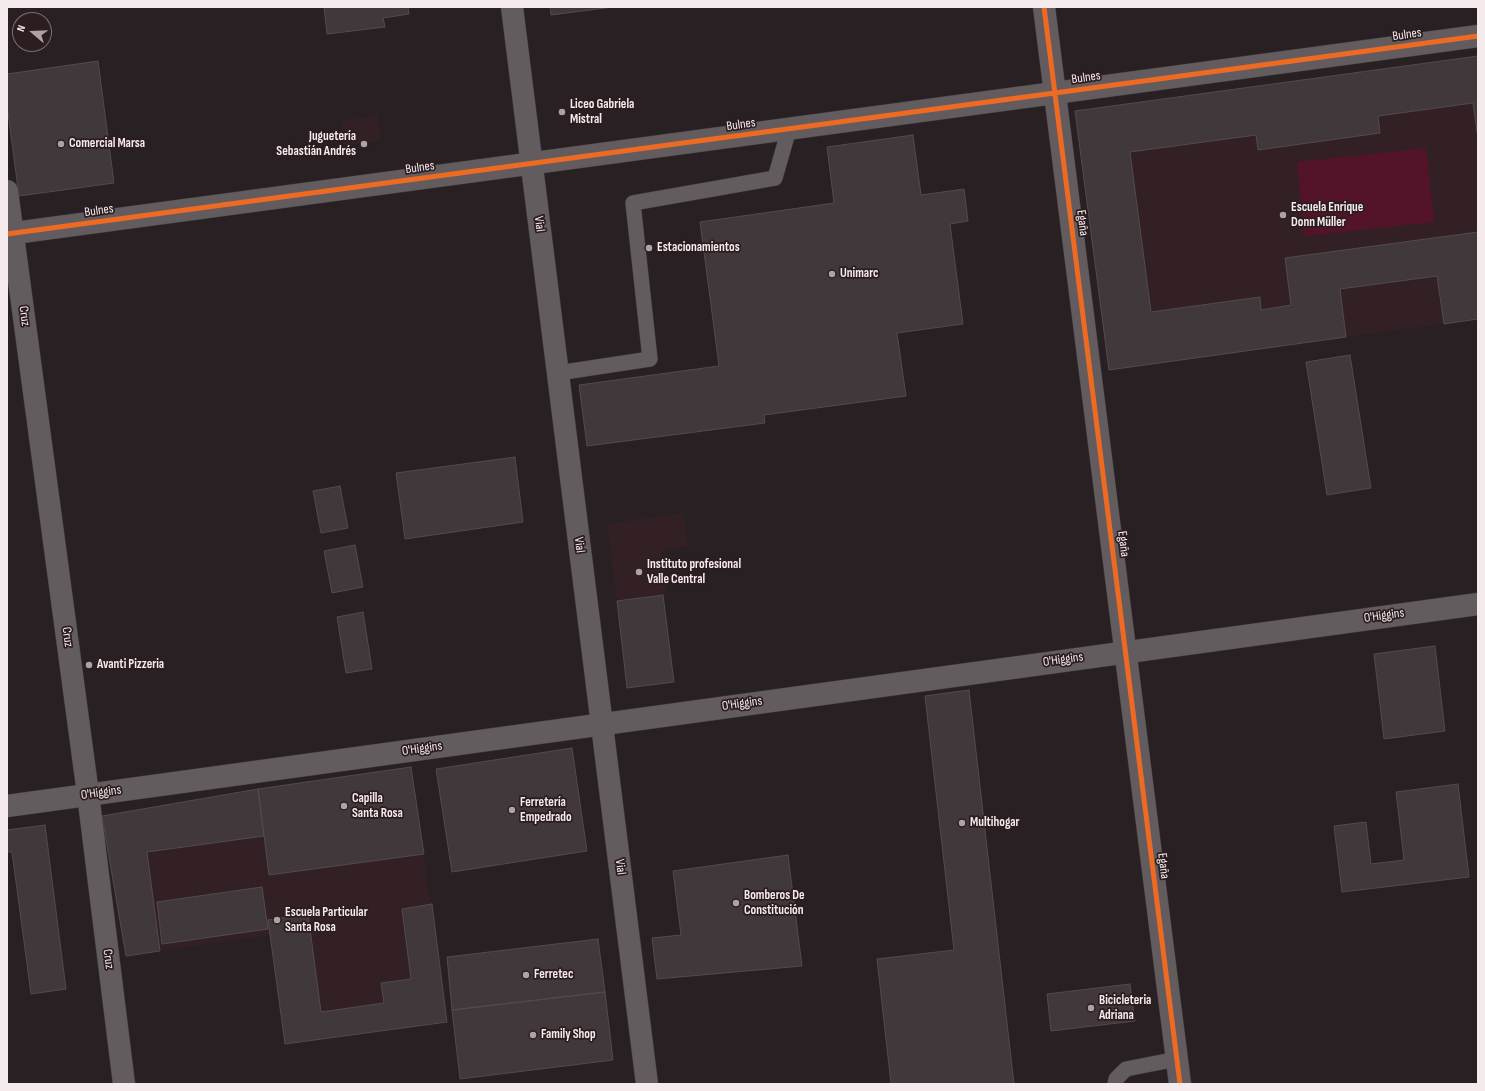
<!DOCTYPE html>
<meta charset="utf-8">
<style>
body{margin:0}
#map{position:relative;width:1485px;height:1091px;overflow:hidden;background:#282022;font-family:"Sofia Sans Condensed",sans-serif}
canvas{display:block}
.frame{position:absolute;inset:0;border:8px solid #f5eaec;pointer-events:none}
.north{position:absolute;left:12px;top:12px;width:40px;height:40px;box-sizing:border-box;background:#2b1d20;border:1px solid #7c6f72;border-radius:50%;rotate:289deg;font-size:11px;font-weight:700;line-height:16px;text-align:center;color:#f5eaec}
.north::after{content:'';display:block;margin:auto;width:14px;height:18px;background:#ada3a5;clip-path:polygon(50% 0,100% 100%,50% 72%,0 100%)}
</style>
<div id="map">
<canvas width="1485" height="1091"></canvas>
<div class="frame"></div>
<div class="north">N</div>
</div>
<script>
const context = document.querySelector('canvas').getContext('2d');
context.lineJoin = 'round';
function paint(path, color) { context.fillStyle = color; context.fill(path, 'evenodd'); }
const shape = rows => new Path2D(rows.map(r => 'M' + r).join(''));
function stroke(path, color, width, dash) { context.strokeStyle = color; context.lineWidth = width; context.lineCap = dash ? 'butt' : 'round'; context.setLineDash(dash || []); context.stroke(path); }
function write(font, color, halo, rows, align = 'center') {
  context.font = font + ' "Sofia Sans Condensed",sans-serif'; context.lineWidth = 3.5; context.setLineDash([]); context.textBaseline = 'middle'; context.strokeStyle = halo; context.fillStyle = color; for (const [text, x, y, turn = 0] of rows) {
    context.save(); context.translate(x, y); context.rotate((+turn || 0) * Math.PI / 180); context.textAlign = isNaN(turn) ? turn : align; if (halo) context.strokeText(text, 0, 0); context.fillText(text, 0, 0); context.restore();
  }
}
paint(shape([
 [1478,56,1478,319,1109,370,1075,111],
 [378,115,382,140,345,146,341,121],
 [684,513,688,546,662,550,668,594,617,601,607,524],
 [411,767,447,1022,285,1044,270,935,126,956,102,816,258,789]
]), '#332025');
paint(shape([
 [1426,148,1434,222,1305,236,1297,162]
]), '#53142a');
const building = shape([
 [324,7,408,7,409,14,383,18,385,27,327,34,324,7],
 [550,7,614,7,551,15,550,7],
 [1478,56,1478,139,1473,103,1378,116,1380,133,1258,150,1256,135,1130,152,1151,312,1260,297,1261,310,1291,305,1285,258,1478,232,1478,319,1444,324,1437,276,1340,289,1346,337,1109,370,1075,111,1478,56],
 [98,61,114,183,19,196,7,105,7,74,98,61],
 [913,135,921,195,964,189,968,221,950,224,963,324,897,333,906,396,764,415,765,423,587,446,579,385,719,366,700,222,834,203,827,147,913,135],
 [1350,355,1371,488,1327,495,1306,362,1350,355],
 [515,457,523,522,405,539,396,473,515,457],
 [340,486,348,528,321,533,313,491,340,486],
 [355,545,363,587,332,593,324,551,355,545],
 [663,595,674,682,627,688,617,601,663,595],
 [363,612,372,669,346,673,337,617,363,612],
 [1435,646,1445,731,1384,739,1374,654,1435,646],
 [969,690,1014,1084,891,1084,877,959,954,950,925,696,969,690],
 [572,748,587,851,452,872,436,769,572,748],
 [411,767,424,854,269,875,258,789,411,767],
 [1458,784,1469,877,1342,892,1334,826,1366,822,1371,864,1404,860,1396,792,1458,784],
 [258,789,264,836,147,852,160,951,126,956,102,816,258,789],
 [45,825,66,989,31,994,12,852,7,852,7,830,45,825],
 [788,855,802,966,657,979,652,938,681,935,673,871,788,855],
 [262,887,268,929,162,944,157,902,262,887],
 [432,904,447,1022,285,1044,268,920,308,914,321,1012,384,1003,381,983,411,979,402,909,432,904],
 [598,939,605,992,452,1010,447,957,598,939],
 [1130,984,1135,1021,1051,1031,1047,994,1130,984],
 [605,992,613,1060,460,1079,452,1010,605,992]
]);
paint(building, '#40383a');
stroke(building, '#524b4d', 1);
const lane = shape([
 [558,373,650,359,633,203,775,178,789,129],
 [1115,1084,1116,1079,1126,1069,1177,1059]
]);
const street = shape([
 [512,7,647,1084],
 [1044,7,1180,1084],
 [7,191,88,794,124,1084]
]);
const secondary = shape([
 [7,234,1478,36],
 [7,806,1478,604]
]);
stroke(lane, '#413b3d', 16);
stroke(street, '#413b3d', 23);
stroke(secondary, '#413b3d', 23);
stroke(lane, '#635c5e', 15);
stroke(street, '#635c5e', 22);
stroke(secondary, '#635c5e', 22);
stroke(shape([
 [1044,7,1180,1084],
 [7,234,1478,36]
]), '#ed6a23', 5);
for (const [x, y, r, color] of [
 [562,112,4,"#ada3a5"],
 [61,144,4,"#ada3a5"],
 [364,144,4,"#ada3a5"],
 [1283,215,4,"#ada3a5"],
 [649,248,4,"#ada3a5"],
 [832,274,4,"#ada3a5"],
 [639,572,4,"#ada3a5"],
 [89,665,4,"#ada3a5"],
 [344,806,4,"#ada3a5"],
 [512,810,4,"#ada3a5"],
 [962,823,4,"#ada3a5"],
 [736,903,4,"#ada3a5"],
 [277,920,4,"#ada3a5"],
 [526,975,4,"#ada3a5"],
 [1091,1008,4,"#ada3a5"],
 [533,1035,4,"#ada3a5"]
]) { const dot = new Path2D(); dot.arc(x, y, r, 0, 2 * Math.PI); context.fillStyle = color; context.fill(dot); stroke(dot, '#2b1d20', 1.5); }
write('13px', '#f5eaec', '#2b1d20', [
 ["Bulnes",1407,35,-8],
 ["Bulnes",1086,78,-8],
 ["Bulnes",741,125,-8],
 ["Bulnes",420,168,-8],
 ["Bulnes",99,211,-8],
 ["Egaña",1082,223,83],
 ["Vial",539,224,83],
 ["Cruz",24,316,82],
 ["Egaña",1123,544,83],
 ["Vial",579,545,83],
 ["O'Higgins",1384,616,-8],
 ["Cruz",67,637,82],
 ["O'Higgins",1063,660,-8],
 ["O'Higgins",742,704,-8],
 ["O'Higgins",422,749,-8],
 ["O'Higgins",101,793,-8],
 ["Egaña",1163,866,83],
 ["Vial",620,867,83],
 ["Cruz",108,959,83]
]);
write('bold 13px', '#f5eaec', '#2b1d20', [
 ["Liceo Gabriela",570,105],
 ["Mistral",570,120],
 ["Juguetería",356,137,"right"],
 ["Sebastián Andrés",356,152,"right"],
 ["Comercial Marsa",69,144],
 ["Escuela Enrique",1291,208],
 ["Donn Müller",1291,223],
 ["Estacionamientos",657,248],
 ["Unimarc",840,274],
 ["Instituto profesional",647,565],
 ["Valle Central",647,580],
 ["Avanti Pizzeria",97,665],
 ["Capilla",352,799],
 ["Santa Rosa",352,814],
 ["Ferretería",520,803],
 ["Empedrado",520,818],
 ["Multihogar",970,823],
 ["Bomberos De",744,896],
 ["Constitución",744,911],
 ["Escuela Particular",285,913],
 ["Santa Rosa",285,928],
 ["Ferretec",534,975],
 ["Bicicleteria",1099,1001],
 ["Adriana",1099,1016],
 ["Family Shop",541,1035]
], 'left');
</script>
